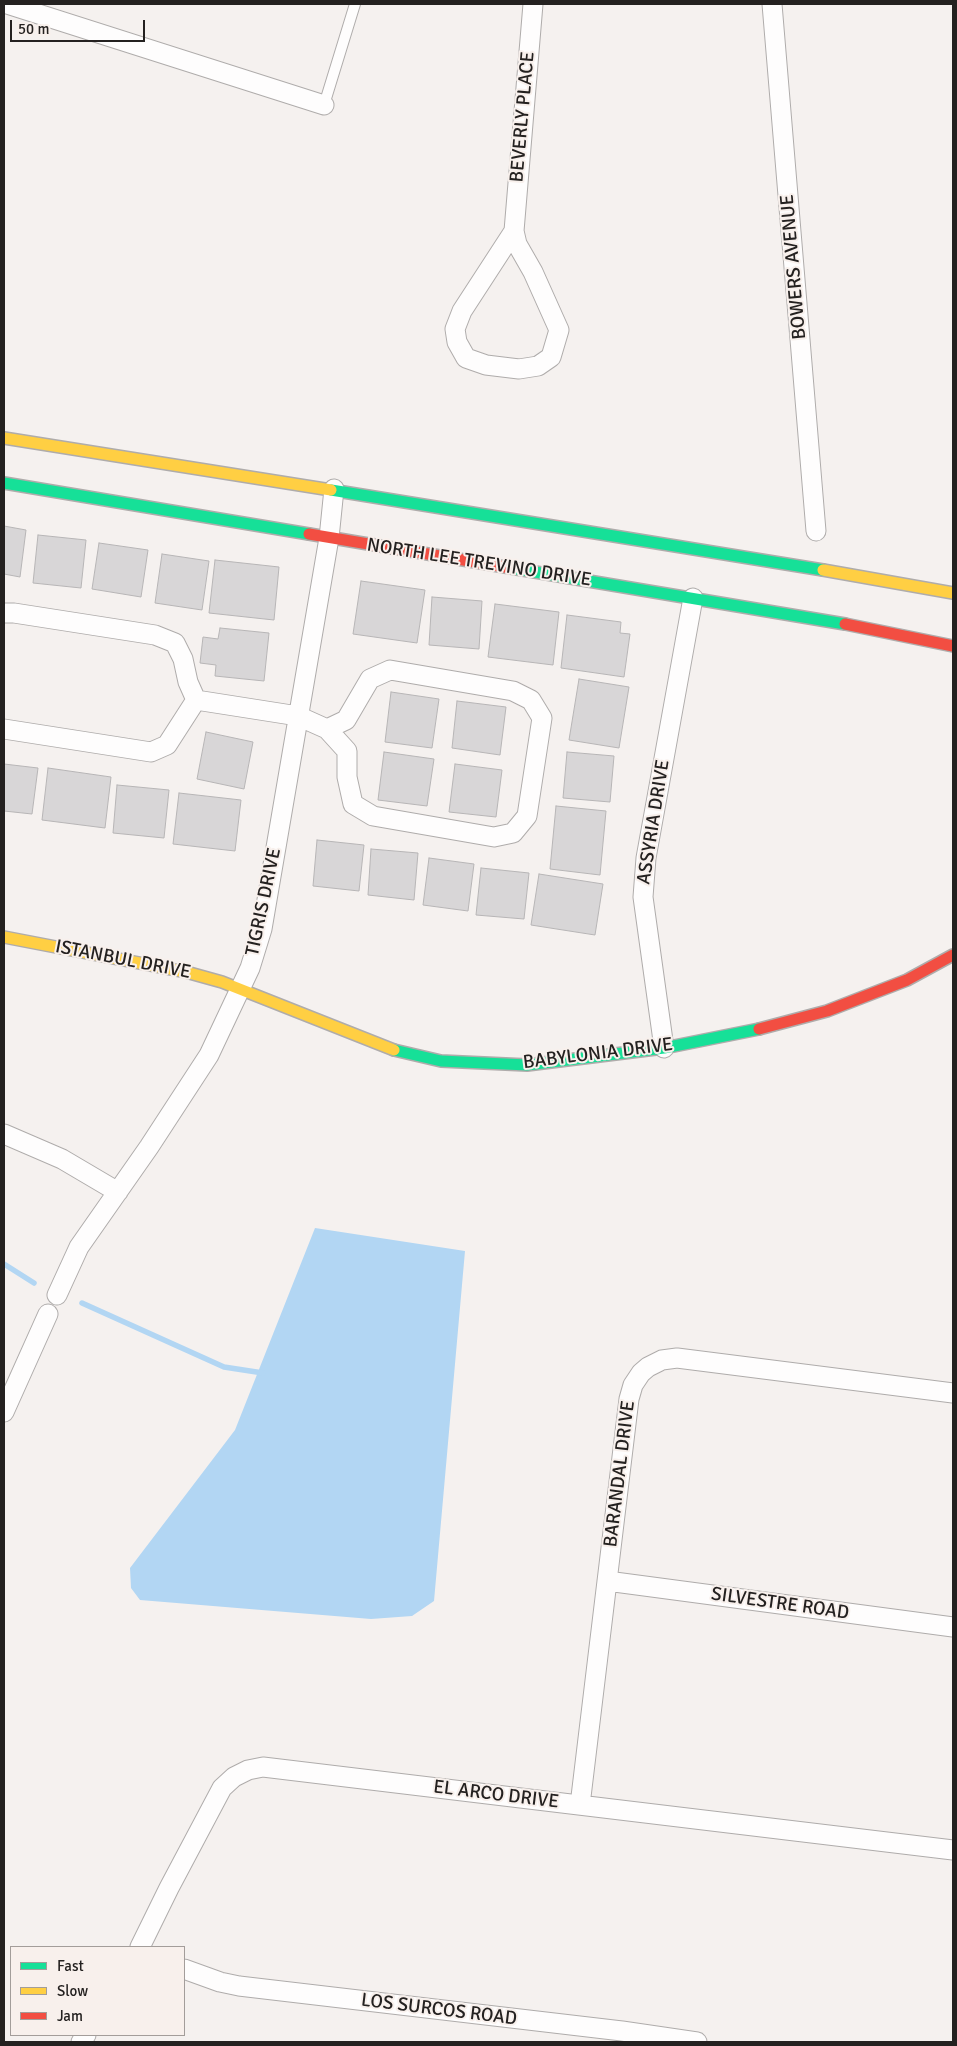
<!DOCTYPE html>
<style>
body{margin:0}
#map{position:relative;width:957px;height:2046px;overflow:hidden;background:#f5f1ef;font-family:Signika,sans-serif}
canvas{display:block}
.frame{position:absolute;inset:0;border:5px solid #242120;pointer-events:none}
.legend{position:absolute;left:10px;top:1946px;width:175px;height:90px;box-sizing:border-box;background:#f8f0ec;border:1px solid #a39d9a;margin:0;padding:6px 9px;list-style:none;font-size:15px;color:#242120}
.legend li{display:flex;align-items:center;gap:10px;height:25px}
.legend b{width:25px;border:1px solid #a39d9a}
.scale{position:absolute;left:10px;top:20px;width:135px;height:22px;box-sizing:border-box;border:2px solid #242120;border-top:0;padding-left:6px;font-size:15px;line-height:18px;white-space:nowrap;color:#242120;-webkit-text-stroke:4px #f8f0ec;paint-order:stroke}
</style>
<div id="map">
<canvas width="957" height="2046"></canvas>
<div class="frame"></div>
<ul class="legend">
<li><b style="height:6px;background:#16e098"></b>Fast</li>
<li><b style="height:6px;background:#ffcf43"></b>Slow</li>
<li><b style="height:6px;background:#f24e42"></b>Jam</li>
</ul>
<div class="scale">50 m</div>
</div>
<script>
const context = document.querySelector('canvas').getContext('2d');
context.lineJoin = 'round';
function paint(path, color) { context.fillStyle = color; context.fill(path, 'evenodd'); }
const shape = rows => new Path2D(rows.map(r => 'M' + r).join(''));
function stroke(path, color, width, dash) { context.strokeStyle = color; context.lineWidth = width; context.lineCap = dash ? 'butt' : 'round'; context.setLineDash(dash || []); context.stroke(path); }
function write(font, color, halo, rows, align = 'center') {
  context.font = font + ' Signika,sans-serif'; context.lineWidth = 4; context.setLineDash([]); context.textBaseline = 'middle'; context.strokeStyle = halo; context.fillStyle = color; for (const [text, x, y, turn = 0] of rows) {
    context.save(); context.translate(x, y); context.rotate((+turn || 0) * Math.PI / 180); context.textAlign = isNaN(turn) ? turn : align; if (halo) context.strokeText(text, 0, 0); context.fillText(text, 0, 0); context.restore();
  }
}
paint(shape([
 [315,1228,465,1251,434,1601,412,1616,371,1619,140,1600,131,1588,130,1568,235,1430]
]), '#b2d6f3');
stroke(shape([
 [4,1264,34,1283],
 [82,1303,224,1367,263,1373]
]), '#b2d6f3', 5.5);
const building = shape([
 [4,526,26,530,20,577,4,574,4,526],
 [38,535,86,540,81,588,33,583,38,535],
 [99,543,148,550,141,597,92,589,99,543],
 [162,554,209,561,202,610,155,603,162,554],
 [215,560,279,567,274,620,209,613,215,560],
 [361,581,425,590,417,643,353,634,361,581],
 [432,597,482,601,479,649,429,645,432,597],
 [495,604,559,612,553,665,488,657,495,604],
 [567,615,621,622,620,633,630,634,624,677,561,668,567,615],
 [220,628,269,633,264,681,215,676,216,665,200,663,203,637,218,639,220,628],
 [579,679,629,687,619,748,569,740,579,679],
 [391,692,439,699,432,748,385,742,391,692],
 [457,701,506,707,500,755,452,748,457,701],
 [206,732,253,742,244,789,197,779,206,732],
 [384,752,434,759,427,806,378,800,384,752],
 [567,752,614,756,610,802,563,798,567,752],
 [4,764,38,768,32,814,4,811,4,764],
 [455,764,502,770,496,817,449,812,455,764],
 [48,768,111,777,105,828,42,820,48,768],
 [117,785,169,790,164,838,113,833,117,785],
 [179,793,241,800,235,851,173,844,179,793],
 [556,806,606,811,600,875,550,869,556,806],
 [317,840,364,845,359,891,313,886,317,840],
 [371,849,418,853,414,900,368,895,371,849],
 [429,858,474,864,468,911,423,905,429,858],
 [481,868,529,873,524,919,476,915,481,868],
 [539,874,603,884,595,935,531,925,539,874]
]);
paint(building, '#d8d6d7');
stroke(building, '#b7b5b6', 1);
const lane = shape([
 [324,105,355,4]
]);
const street = shape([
 [7,4,324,105],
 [772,4,816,531],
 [514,231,462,311,455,329,457,342,466,358,486,365,519,369,538,366,551,357,559,330,533,272,517,244,514,231,533,4],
 [4,613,14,613,155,635,175,643,183,659,188,682,196,700],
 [196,700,298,716,327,729,347,751,347,777,353,804,373,816,494,837,513,833,527,816,542,718,531,700,513,691,390,670,370,679,346,720,327,729],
 [4,729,151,752,167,745,196,700],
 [664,1048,643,897,646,858,693,598],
 [4,1134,62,1159,118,1192],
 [57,1295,79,1247,149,1147,209,1055,250,968,262,929,329,538,334,489],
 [4,1412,48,1314],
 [607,1581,953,1627],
 [580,1805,629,1399,633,1385,641,1373,648,1367,662,1360,677,1358,953,1393],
 [140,1947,169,1888,222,1788,234,1777,248,1770,263,1767,953,1850],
 [184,1969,220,1982,239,1986,622,2031,697,2042],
 [81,2042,86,2035]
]);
const fast = shape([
 [4,483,309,534],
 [331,490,823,570],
 [511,568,845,624],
 [394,1050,441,1061,527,1065,664,1048,759,1029]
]);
const slow = shape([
 [4,438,331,490],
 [823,570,953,593],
 [4,937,186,972,222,982,394,1050]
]);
const jam = shape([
 [309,534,511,568],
 [845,624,953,646],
 [759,1029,827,1011,907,980,953,955]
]);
stroke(lane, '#afacab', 12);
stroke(street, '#afacab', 21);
stroke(fast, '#afacab', 14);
stroke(slow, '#afacab', 14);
stroke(jam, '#afacab', 14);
stroke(lane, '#fefdfd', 10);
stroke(street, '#fefdfd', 19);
stroke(fast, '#16e098', 11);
stroke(slow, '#ffcf43', 11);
stroke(jam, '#f24e42', 11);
write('19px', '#242120', '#f8f0ec', [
 ["BEVERLY PLACE",523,117,-85],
 ["BOWERS AVENUE",794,267,-95],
 ["NORTH LEE TREVINO DRIVE",479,563,9],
 ["ASSYRIA DRIVE",654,822,-81],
 ["TIGRIS DRIVE",264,902,-78],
 ["ISTANBUL DRIVE",123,960,11],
 ["BABYLONIA DRIVE",598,1054,-7],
 ["BARANDAL DRIVE",620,1474,-83],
 ["SILVESTRE ROAD",780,1604,8],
 ["EL ARCO DRIVE",496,1795,7],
 ["LOS SURCOS ROAD",439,2010,7]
]);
</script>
